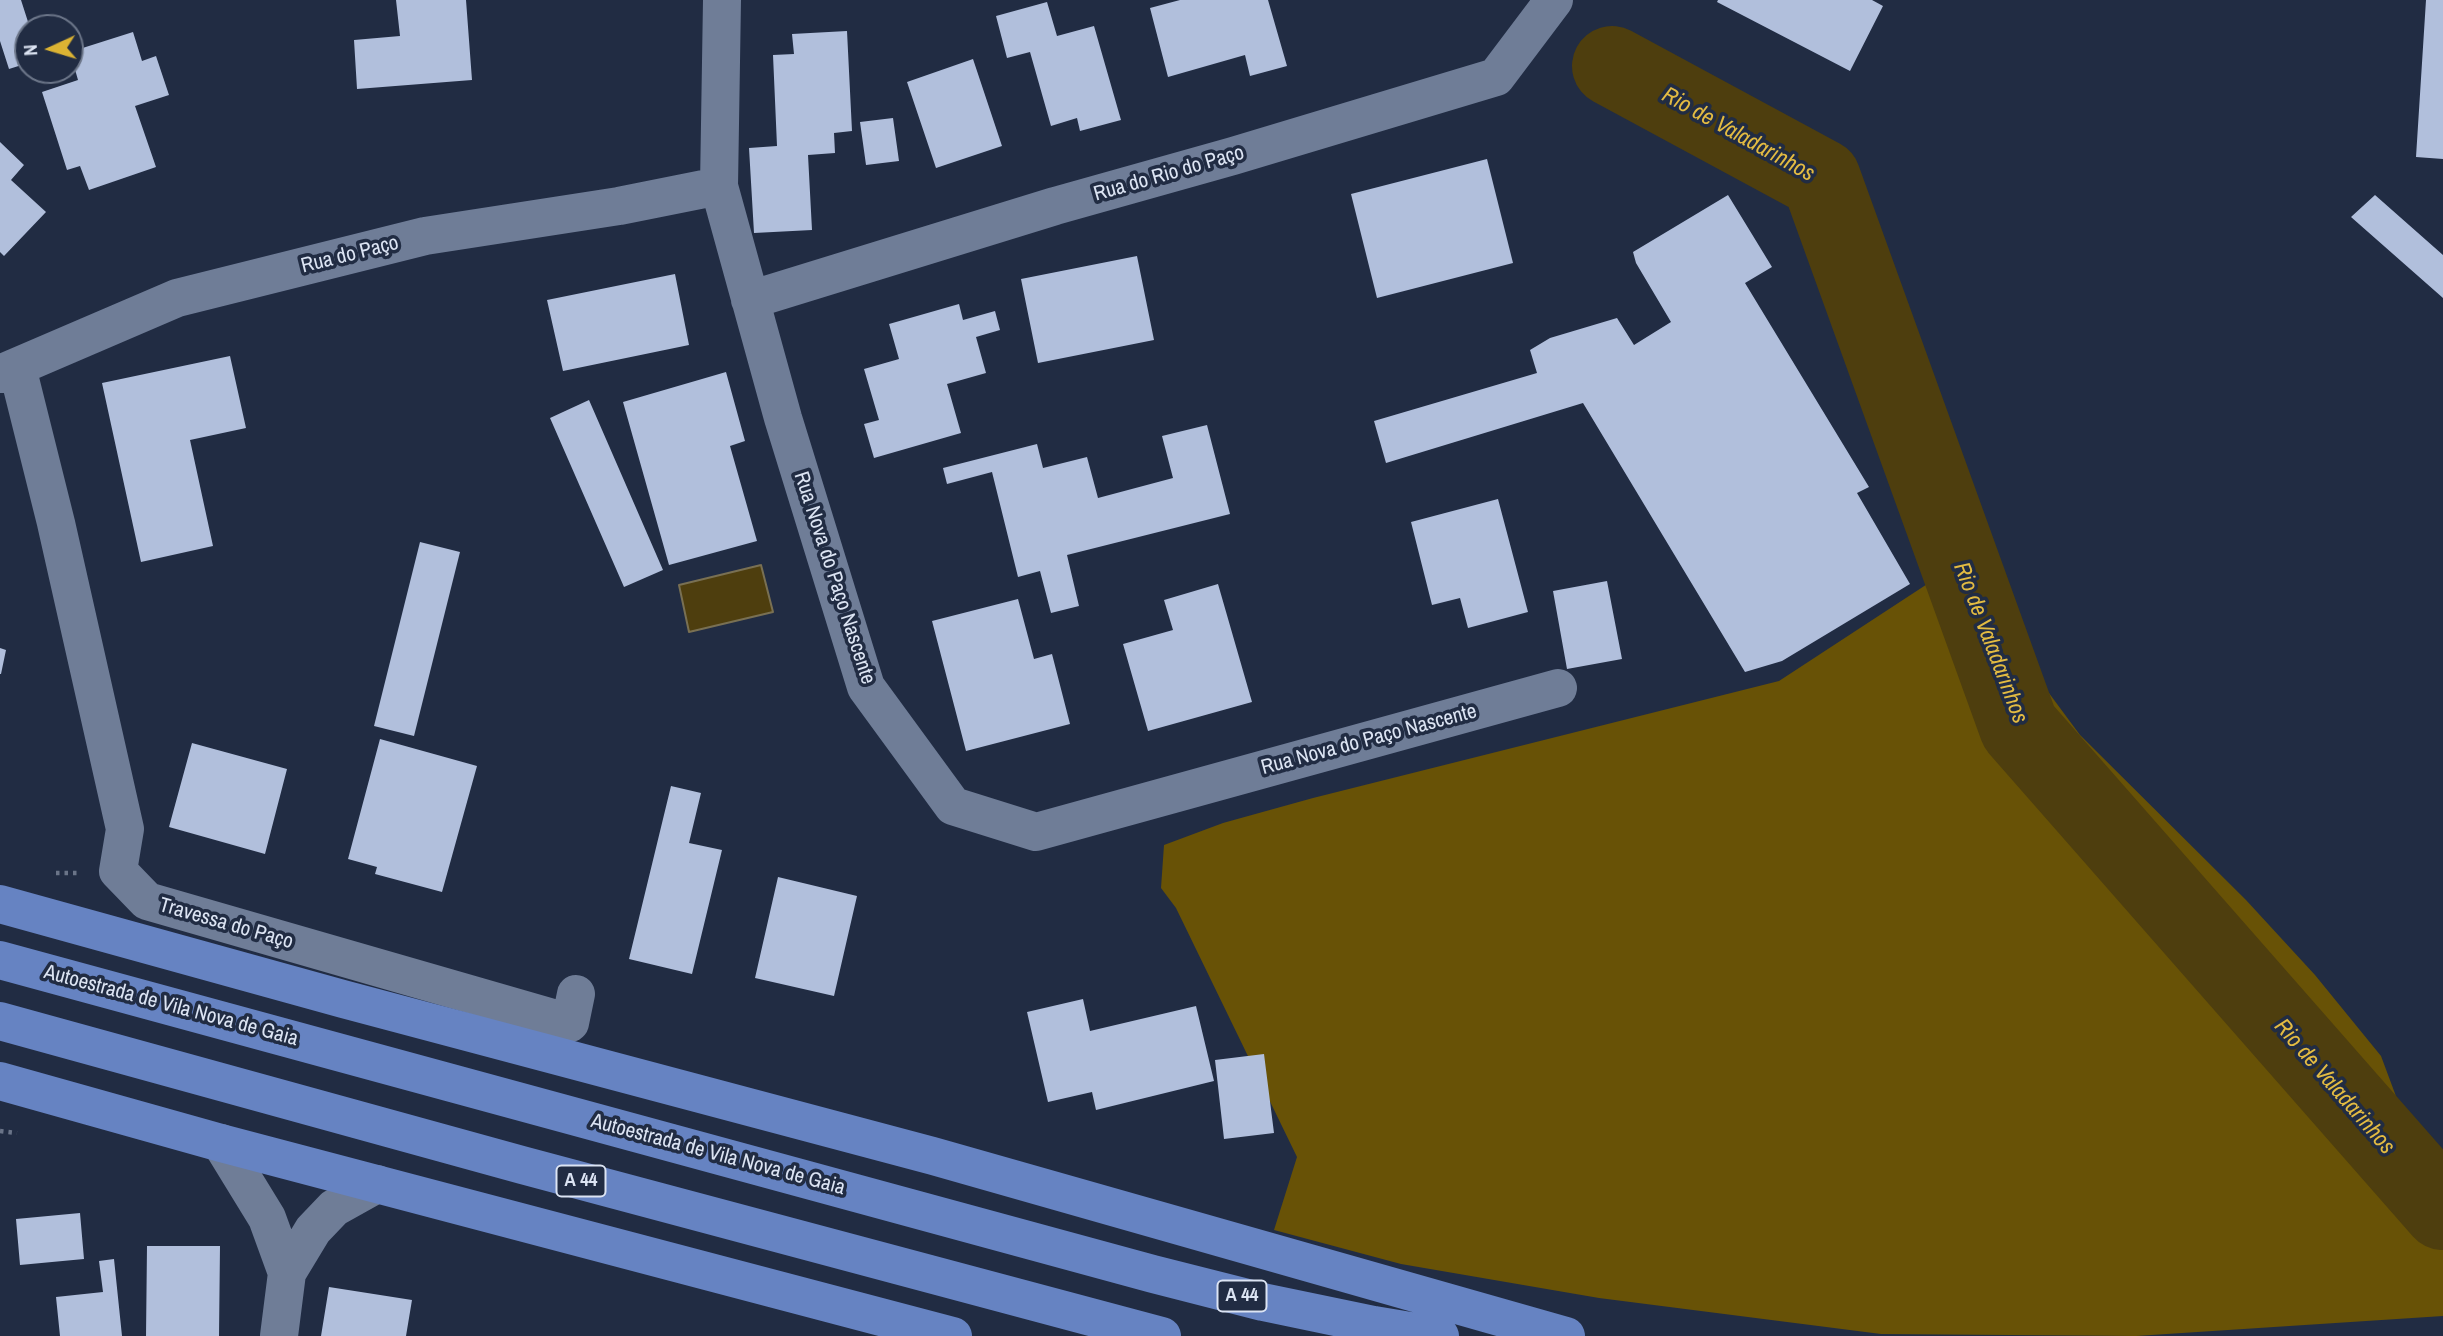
<!DOCTYPE html>
<meta charset="utf-8">
<style>
body{margin:0}
#map{position:relative;width:2443px;height:1336px;overflow:hidden;background:#212c43;font-family:"Archivo Narrow",sans-serif}
canvas{display:block}
.north{position:absolute;left:14px;top:14px;width:70px;height:70px;box-sizing:border-box;background:#212c43;border:2px solid #6c7689;border-radius:50%;rotate:266deg;font-size:19px;font-weight:700;line-height:28px;text-align:center;color:#dce4f3}
.north::after{content:'';display:block;margin:auto;width:24px;height:32px;background:#dbb333;clip-path:polygon(50% 0,100% 100%,50% 72%,0 100%)}
</style>
<div id="map">
<canvas width="2443" height="1336"></canvas>
<div class="north">N</div>
</div>
<script>
const context = document.querySelector('canvas').getContext('2d');
context.lineJoin = 'round';
function paint(path, color) { context.fillStyle = color; context.fill(path, 'evenodd'); }
const shape = rows => new Path2D(rows.map(r => 'M' + r).join(''));
function stroke(path, color, width, dash) { context.strokeStyle = color; context.lineWidth = width; context.lineCap = dash ? 'butt' : 'round'; context.setLineDash(dash || []); context.stroke(path); }
function write(font, color, halo, rows, align = 'center') {
  context.font = font + ' "Archivo Narrow",sans-serif'; context.lineWidth = 7; context.setLineDash([]); context.textBaseline = 'middle'; context.strokeStyle = halo; context.fillStyle = color; for (const [text, x, y, turn = 0] of rows) {
    context.save(); context.translate(x, y); context.rotate((+turn || 0) * Math.PI / 180); context.textAlign = isNaN(turn) ? turn : align; if (halo) context.strokeText(text, 0, 0); context.fillText(text, 0, 0); context.restore();
  }
}
paint(shape([
 [1938,577,2010,647,2043,685,2080,735,2246,900,2315,975,2381,1056,2428,1182,2443,1232,2443,1316,2136,1336,1881,1334,1599,1298,1401,1264,1274,1230,1297,1157,1176,908,1161,888,1164,845,1223,823,1313,798,1779,681]
]), '#685206');
const water = shape([
 [761,565,773,612,689,632,679,585,761,565]
]);
paint(water, '#4e3e0e');
stroke(water, '#797053', 2);
stroke(shape([
 [1612,66,1821,179,2019,727,2443,1210]
]), '#4e3e0e', 80);
paint(shape([
 [0,0,21,0,30,28,28,63,9,69,0,41],
 [396,0,466,0,472,80,357,89,354,40,400,36],
 [1180,0,1268,0,1287,66,1250,76,1245,55,1168,77,1150,8],
 [1718,0,1872,0,1883,6,1850,71,1717,2],
 [2426,0,2443,0,2443,159,2416,157],
 [1047,2,1057,36,1094,26,1121,120,1080,131,1077,118,1051,126,1030,52,1007,58,996,16],
 [847,31,852,131,834,133,835,153,808,155,812,230,754,233,749,148,777,146,773,55,794,54,792,34],
 [133,32,142,61,156,56,169,95,135,106,156,167,89,190,80,166,67,170,42,92,78,80,70,52],
 [973,59,1002,146,936,168,907,82],
 [893,118,899,161,866,165,860,122],
 [0,142,24,165,11,180,46,212,4,256,0,252],
 [1487,159,1513,263,1377,298,1351,194],
 [1728,195,1772,267,1745,283,1869,487,1857,493,1910,584,1782,661,1745,672,1583,403,1386,463,1374,421,1537,373,1530,350,1550,338,1617,318,1634,345,1671,322,1636,263,1633,252],
 [2375,195,2443,255,2443,298,2351,217],
 [1137,256,1154,340,1038,363,1021,279],
 [675,274,689,345,563,371,547,300],
 [959,304,963,320,995,311,1000,330,976,337,986,373,947,384,961,433,874,458,864,424,879,420,864,369,899,359,889,324],
 [230,356,246,428,190,440,213,546,141,562,102,383],
 [726,372,745,441,730,446,757,541,669,565,623,402],
 [589,400,663,570,624,587,550,418],
 [1207,425,1230,514,1067,555,1079,606,1051,613,1040,571,1018,577,992,472,947,484,943,468,1037,444,1043,468,1087,457,1098,498,1173,478,1162,436],
 [1498,499,1528,612,1468,628,1460,598,1432,605,1411,522],
 [420,542,460,552,414,736,374,726],
 [1607,581,1622,659,1567,669,1553,591],
 [1218,584,1252,702,1148,731,1123,644,1173,630,1164,600],
 [1018,599,1034,659,1052,654,1070,724,966,751,932,621],
 [0,648,6,650,1,674,0,674],
 [380,739,477,766,442,892,375,874,377,867,348,859],
 [192,743,287,769,265,854,169,827],
 [671,786,701,793,689,843,722,850,692,974,629,959],
 [778,877,857,896,834,996,755,978],
 [1083,999,1090,1031,1196,1006,1214,1081,1096,1110,1092,1092,1048,1102,1027,1012],
 [1264,1054,1274,1133,1224,1139,1215,1060],
 [80,1213,84,1259,20,1265,16,1219],
 [147,1246,220,1246,219,1336,146,1336],
 [114,1259,122,1336,60,1336,56,1297,103,1292,99,1261],
 [329,1287,412,1300,406,1336,321,1336]
]), '#b1bfdc');
stroke(shape([
 [56,873,78,873],
 [0,1131,17,1133]
]), '#6a7488', 4.5, [3.5, 5]);
stroke(shape([
 [722,0,719,186,783,418,866,687,953,806,1036,832,1558,688],
 [750,300,1055,206,1233,156,1496,77,1554,0],
 [17,367,56,523,125,829,118,871,147,901,570,1023,576,994],
 [0,374,177,298,425,236,619,206,719,186],
 [221,1143,267,1218,287,1273],
 [279,1336,287,1273,313,1230,334,1208,377,1184]
]), '#6f7d97', 38);
stroke(shape([
 [0,904,343,999,933,1156,1566,1336],
 [0,960,1153,1274,1263,1302,1374,1325,1440,1336],
 [0,1021,522,1165,1162,1336],
 [0,1081,221,1143,953,1336]
]), '#6683c2', 38);
for (const [x, y, w] of [
 [581,1181,49],
 [1242,1296,49]
]) { const box = new Path2D(); box.roundRect(x - w / 2, y - 15.5, w, 31, 5); context.fillStyle = '#212c43'; context.fill(box); stroke(box, '#dce4f3', 2); }
write('bold 19px', '#dce4f3', null, [
 ["A 44",581,1181],
 ["A 44",1242,1296]
]);
write('21px', '#dce4f3', '#212c43', [
 ["Rua do Rio do Paço",1169,174,-16],
 ["Rua do Paço",350,255,-14],
 ["Rua Nova do Paço Nascente",834,578,72],
 ["Rua Nova do Paço Nascente",1369,740,-15],
 ["Travessa do Paço",226,924,16],
 ["Autoestrada de Vila Nova de Gaia",171,1006,15],
 ["Autoestrada de Vila Nova de Gaia",718,1155,15]
]);
write('italic 23px', '#e3bb42', '#212c43', [
 ["Rio de Valadarinhos",1738,135,29],
 ["Rio de Valadarinhos",1990,643,69],
 ["Rio de Valadarinhos",2334,1087,49]
]);
</script>
